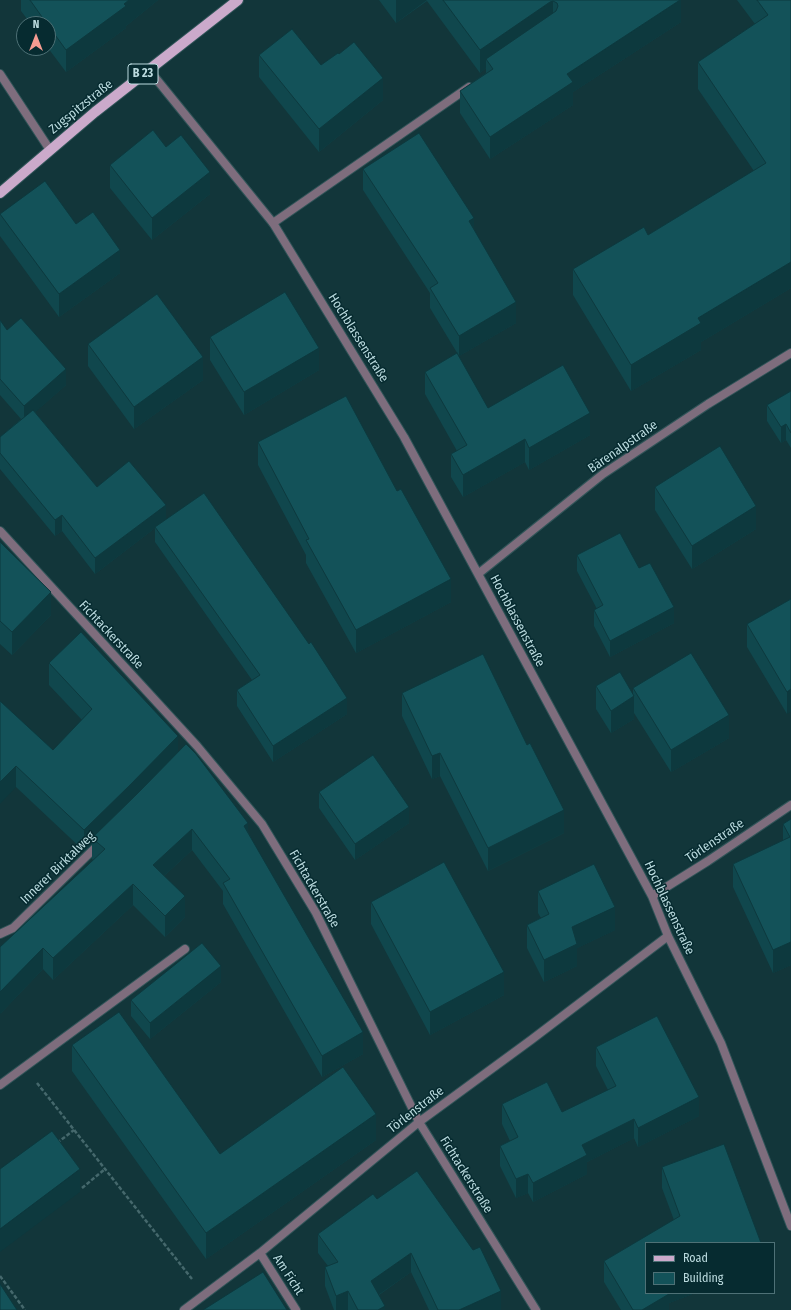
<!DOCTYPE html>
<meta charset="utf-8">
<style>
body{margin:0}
#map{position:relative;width:791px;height:1310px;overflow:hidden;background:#12363a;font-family:"Fira Sans Condensed",sans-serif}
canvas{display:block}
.legend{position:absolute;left:645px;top:1242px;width:130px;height:52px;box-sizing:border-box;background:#062b30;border:1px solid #4e7176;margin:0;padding:5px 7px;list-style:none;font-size:12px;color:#bbdbdf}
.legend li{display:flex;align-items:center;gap:8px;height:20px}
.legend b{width:20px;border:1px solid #4e7176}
.north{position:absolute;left:16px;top:16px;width:40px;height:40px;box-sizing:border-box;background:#062b30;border:1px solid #4e7176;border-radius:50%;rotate:0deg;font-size:11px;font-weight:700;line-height:16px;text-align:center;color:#bbdbdf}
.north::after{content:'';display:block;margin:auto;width:14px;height:18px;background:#f59c92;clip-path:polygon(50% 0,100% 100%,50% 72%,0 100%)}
</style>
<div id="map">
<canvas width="791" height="1310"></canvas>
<ul class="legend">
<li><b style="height:5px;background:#cbaacb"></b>Road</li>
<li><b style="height:11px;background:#135259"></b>Building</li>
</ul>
<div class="north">N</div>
</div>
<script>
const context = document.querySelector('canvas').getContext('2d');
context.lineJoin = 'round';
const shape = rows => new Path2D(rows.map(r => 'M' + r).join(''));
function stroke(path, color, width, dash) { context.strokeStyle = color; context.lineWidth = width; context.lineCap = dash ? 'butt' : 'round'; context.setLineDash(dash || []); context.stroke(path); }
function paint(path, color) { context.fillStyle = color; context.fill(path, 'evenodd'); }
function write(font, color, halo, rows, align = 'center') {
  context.font = font + ' "Fira Sans Condensed",sans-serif'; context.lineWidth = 3; context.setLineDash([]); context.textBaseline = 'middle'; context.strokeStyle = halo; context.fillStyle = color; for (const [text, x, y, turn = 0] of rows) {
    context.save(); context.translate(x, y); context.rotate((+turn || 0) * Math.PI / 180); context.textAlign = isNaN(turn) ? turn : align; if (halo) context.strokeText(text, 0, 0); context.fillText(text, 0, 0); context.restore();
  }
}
const service = shape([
 [273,223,469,87],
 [0,1085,185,949]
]);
const minor = shape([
 [149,70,273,223,404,437,652,896,668,936,721,1043,791,1226],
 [0,74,50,150],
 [0,531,197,746,262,824,316,913,419,1122,536,1310],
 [478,574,603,474,708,404,791,353],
 [652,896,708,861,791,805],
 [0,934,13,928,100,843],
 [260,1253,296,1310],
 [184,1310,260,1253,419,1122,531,1040,668,936]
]);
const primary = shape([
 [0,193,95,112,238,0]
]);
stroke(service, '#305458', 10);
stroke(minor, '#305458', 10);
stroke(primary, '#305458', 12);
stroke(shape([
 [37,1083,192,1279],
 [57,1143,74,1130],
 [82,1188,105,1169],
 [0,1276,25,1310]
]), '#45686c', 2.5, [4, 2]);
stroke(service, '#7e6d7d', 8);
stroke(minor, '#7e6d7d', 8);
stroke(primary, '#cbaacb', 10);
paint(shape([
 [21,0,158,0,126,26,126,28,66,72,48,48,48,24,31,24,21,11],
 [379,0,681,0,681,22,573,92,573,105,490,159,460,113,460,91,486,73,486,68,480,73,427,1,396,23],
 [737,0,791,0,791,288,701,342,701,350,631,391,573,295,573,269,648,235,754,171,698,89,698,62,755,24],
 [259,55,321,65,383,100,319,152,259,77],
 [166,147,210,194,152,240,110,188,110,165],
 [363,169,474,229,516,323,459,356,430,308,430,293,363,190],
 [0,213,76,224,120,273,59,317,0,236],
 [0,320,7,330,66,385,35,412,97,487,166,520,347,714,273,762,237,706,237,690,252,680,155,542,155,528,95,574,62,531,55,536,0,469,0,437,21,419,0,395],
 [210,337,319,370,244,415,210,360],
 [88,344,203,380,134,429,88,366],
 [425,372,488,408,590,435,529,470,525,462,463,497,451,477,451,454,457,451,425,394],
 [791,391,791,448,786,440,781,443,767,421,767,405],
 [258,442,451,602,356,653,306,563,306,555,258,465],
 [655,487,756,529,692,569,655,510],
 [0,542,51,615,12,655,0,644],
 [577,555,639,568,674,623,610,657,594,626,594,610,597,609,577,571],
 [791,599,787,714,747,647,747,624],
 [49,663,178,752,248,832,363,1054,322,1077,223,904,223,891,192,850,164,876,185,917,165,937,133,905,53,980,43,969,0,1014,93,860,92,859,92,844,84,851,16,787,0,701,53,750,82,720,49,685],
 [596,686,633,694,633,688,729,738,671,772,634,713,634,719,611,733,596,709],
 [402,693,564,833,488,871,440,776,432,779,402,716],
 [319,792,409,823,355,860,319,808],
 [791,819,791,965,773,973,733,887,733,864,783,841,783,824],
 [538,891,615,930,577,948,577,966,544,982,527,948,527,925,541,918,538,913],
 [371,902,504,995,430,1035,371,924],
 [221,982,150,1039,131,1016,131,1000],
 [72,1045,220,1154,376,1140,206,1259,72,1071],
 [596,1047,699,1116,638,1147,634,1138,587,1162,587,1174,533,1202,528,1193,516,1198,500,1166,500,1146,510,1141,502,1124,502,1104,562,1112,608,1090,596,1066],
 [662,1167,761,1243,646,1293,695,1293,669,1303,669,1310,621,1310,604,1282,604,1261,674,1220,662,1188],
 [377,1199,501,1310,429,1310,411,1272,379,1295,385,1310,334,1310,325,1286,325,1267,328,1266,318,1253,318,1234]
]), '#10474d');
paint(shape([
 [129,0,158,0,126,26,126,28,66,72,66,50],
 [396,0,427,0,396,23],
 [680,0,681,0,681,22,573,92,573,105,490,159,490,137,567,74],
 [553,1,553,24,486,59,486,68,480,73,480,50,550,2],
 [383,78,383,100,319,152,319,129],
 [210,172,210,194,152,240,152,218],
 [474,218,474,238,469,221],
 [120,250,120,273,59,317,59,294],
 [791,262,791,288,701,342,701,350,631,391,631,365,698,318],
 [516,302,516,323,459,356,459,336],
 [319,348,319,370,244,415,244,392],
 [203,357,203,380,134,429,134,407],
 [66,369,66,385,24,422,24,406],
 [590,413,590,435,529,470,529,448],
 [786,424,786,440,781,443,781,427],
 [525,439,525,462,463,497,463,475],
 [166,505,166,521,155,527,155,528,95,574,95,558],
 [756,506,756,529,692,569,692,546],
 [62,515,62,531,55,536,55,520],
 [451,579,451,602,356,653,356,630],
 [51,592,51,615,12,655,12,632],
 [674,607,674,623,610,657,610,641],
 [791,689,791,712,787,714,787,692],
 [634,696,634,719,611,733,611,711],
 [347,698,347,714,273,762,273,746],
 [729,715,729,738,671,772,671,750],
 [178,736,178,757,92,838,92,844,84,851,84,830],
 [440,753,440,776,432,779,432,756],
 [16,766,16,787,0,804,0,782],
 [409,807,409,823,355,860,355,844],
 [564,810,564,833,488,871,488,848],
 [248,823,248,845,244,826],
 [192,829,192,850,153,886,153,865],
 [133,884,133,905,53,980,53,958],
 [185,896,185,917,165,937,165,916],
 [615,907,615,930,577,948,577,966,544,982,544,960,572,927],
 [791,942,791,965,773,973,773,950],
 [43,948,43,969,0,1014,0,992],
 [221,966,221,982,150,1039,150,1023],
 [504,972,504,995,430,1035,430,1012],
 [363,1032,363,1054,322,1077,322,1056],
 [699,1097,699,1116,638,1147,638,1128],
 [376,1114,376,1140,206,1259,206,1233],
 [634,1119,634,1138,587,1162,587,1174,533,1202,533,1183,582,1145],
 [80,1169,80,1192,0,1252,0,1229],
 [528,1174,528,1193,516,1198,516,1179],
 [411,1253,411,1272,371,1300,371,1281],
 [348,1291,348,1310,336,1310,336,1296],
 [501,1291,501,1310,459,1310],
 [663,1293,695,1293,669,1303,669,1310,642,1310],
 [385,1306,385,1310,378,1310]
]), '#0d393e');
const building = shape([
 [30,0,129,0,124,4,126,6,66,50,48,25,48,24,47,24,30,0],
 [443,0,680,0,567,74,573,82,490,137,460,91,493,69,486,59,556,11,558,6,557,3,553,1,550,2,480,50,443,0],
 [757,0,791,0,791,262,698,318,701,323,631,365,573,269,644,227,648,235,766,163,698,62,768,15,757,0],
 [292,29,321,65,338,53,339,54,354,42,383,78,319,129,259,55,292,29],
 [153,130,166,147,181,135,210,172,152,218,110,165,153,130],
 [419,133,474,218,469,221,516,302,459,336,430,288,438,283,363,169,419,133],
 [45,181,76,224,93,212,120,250,59,294,0,214,45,181],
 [285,292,319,348,244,392,210,337,285,292],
 [157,294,203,357,134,407,88,344,157,294],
 [21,318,66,369,24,406,0,379,0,320,7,330,21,318],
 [457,353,488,408,563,365,590,413,529,448,525,439,463,475,451,454,467,445,425,372,457,353],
 [791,391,791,433,786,424,781,427,767,405,791,391],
 [346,396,397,491,401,489,451,579,356,630,306,540,309,539,258,442,346,396],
 [33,410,97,487,129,461,166,505,95,558,62,515,55,520,0,453,0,437,33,410],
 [720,446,756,506,692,546,655,487,720,446],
 [204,493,309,644,311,642,347,698,273,746,237,690,260,675,155,527,204,493],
 [620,533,639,568,650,563,674,607,610,641,594,610,603,605,577,555,620,533],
 [0,542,51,592,12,632,0,621,0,542],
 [791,599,791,689,787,692,747,624,791,599],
 [81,632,178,736,130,785,84,830,16,766,0,782,0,701,53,750,92,709,49,663,81,632],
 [691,653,729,715,671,750,633,688,691,653],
 [483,654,527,745,530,743,564,810,488,848,440,753,432,756,402,693,483,654],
 [620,672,634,696,611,711,596,686,620,672],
 [186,744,196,754,248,823,244,826,363,1032,322,1056,223,883,230,879,192,829,153,865,185,896,165,916,133,884,53,958,43,948,0,992,0,947,105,849,92,838,138,793,186,744],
 [373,755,409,807,355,844,319,792,373,755],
 [791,819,791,942,773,950,733,864,790,837,783,824,791,819],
 [444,862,504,972,430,1012,371,902,444,862],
 [594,864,615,907,572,927,577,944,544,960,527,925,549,914,538,891,594,864],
 [202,943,221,966,150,1023,131,1000,202,943],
 [119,1012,220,1154,343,1067,376,1114,206,1233,72,1045,119,1012],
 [657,1016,699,1097,638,1128,634,1119,582,1145,587,1155,533,1183,528,1174,516,1179,500,1146,518,1137,502,1104,547,1082,562,1112,616,1086,596,1047,657,1016],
 [52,1131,80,1169,0,1229,0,1169,52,1131],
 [724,1144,761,1243,646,1243,646,1293,668,1293,669,1294,642,1310,633,1310,604,1261,680,1216,662,1167,724,1144],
 [417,1171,473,1250,480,1247,501,1291,459,1310,438,1310,411,1253,371,1281,385,1306,378,1310,358,1310,348,1291,336,1296,325,1267,338,1262,318,1234,373,1194,377,1199,417,1171],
 [263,1272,287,1310,203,1310,263,1272],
 [0,1284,17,1310,0,1310,0,1284]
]);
paint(building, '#135259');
stroke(building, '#0d393e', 1);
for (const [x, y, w] of [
 [143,74,30]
]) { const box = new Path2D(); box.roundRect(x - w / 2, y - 10, w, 20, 3); context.fillStyle = '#062b30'; context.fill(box); stroke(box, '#bbdbdf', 1); }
write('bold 12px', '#bbdbdf', null, [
 ["B 23",143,74]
]);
write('13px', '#bbdbdf', '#062b30', [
 ["Zugspitzstraße",81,107,-39],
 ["Hochblassenstraße",358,338,58],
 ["Bärenalpstraße",623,447,-35],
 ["Hochblassenstraße",517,621,62],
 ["Fichtackerstraße",111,635,47],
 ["Törlenstraße",715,841,-34],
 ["Innerer Birktalweg",58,868,-44],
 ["Fichtackerstraße",314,889,60],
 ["Hochblassenstraße",669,908,65],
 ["Törlenstraße",416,1110,-38],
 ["Fichtackerstraße",466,1175,58],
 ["Am Ficht",288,1275,57]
]);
</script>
